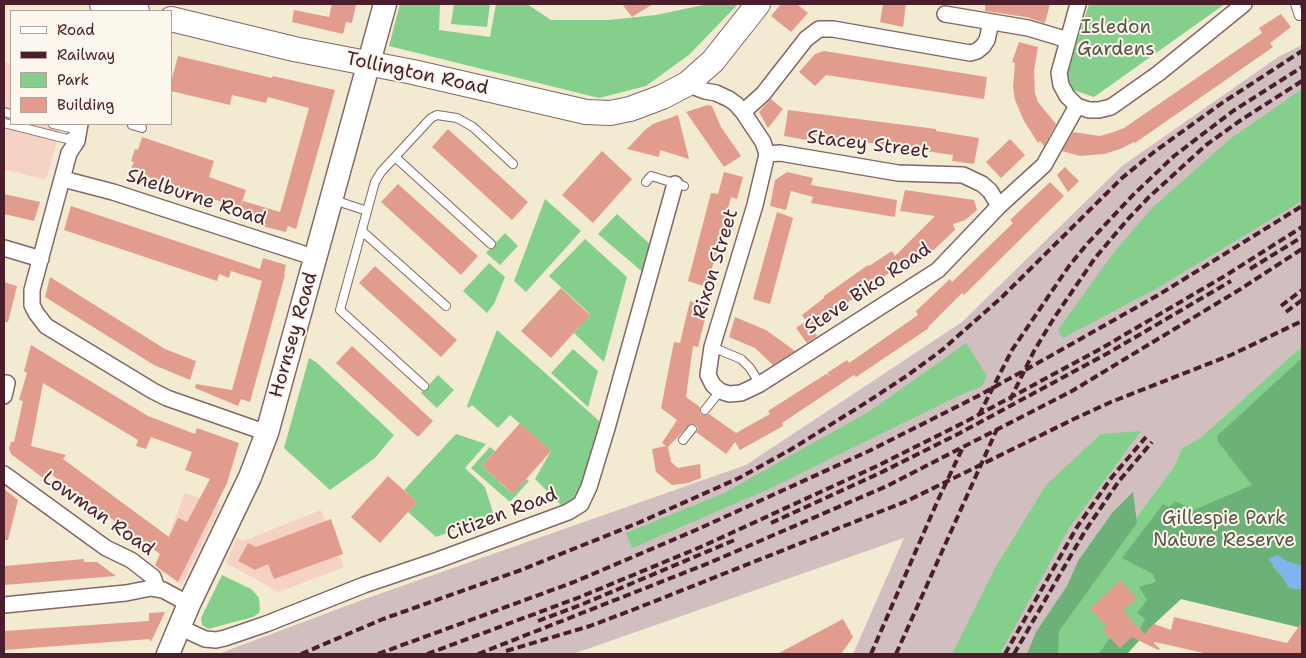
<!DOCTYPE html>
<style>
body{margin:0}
#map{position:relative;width:1306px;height:658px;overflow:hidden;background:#f3ead2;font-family:"Shantell Sans",sans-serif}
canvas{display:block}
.frame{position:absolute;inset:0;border:5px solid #4a1f2b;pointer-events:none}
.legend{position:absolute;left:10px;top:10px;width:162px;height:115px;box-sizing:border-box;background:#fbf7ec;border:1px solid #b4a19f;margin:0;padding:6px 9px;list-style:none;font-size:15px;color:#4a1f2b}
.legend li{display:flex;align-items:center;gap:10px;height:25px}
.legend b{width:25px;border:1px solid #b4a19f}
</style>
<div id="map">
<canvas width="1306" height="658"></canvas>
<div class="frame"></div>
<ul class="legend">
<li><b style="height:6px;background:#fff"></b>Road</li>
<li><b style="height:6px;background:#4a1f2b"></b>Railway</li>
<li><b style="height:14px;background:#85cf8c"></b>Park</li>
<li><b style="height:14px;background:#e29c8e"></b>Building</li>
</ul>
</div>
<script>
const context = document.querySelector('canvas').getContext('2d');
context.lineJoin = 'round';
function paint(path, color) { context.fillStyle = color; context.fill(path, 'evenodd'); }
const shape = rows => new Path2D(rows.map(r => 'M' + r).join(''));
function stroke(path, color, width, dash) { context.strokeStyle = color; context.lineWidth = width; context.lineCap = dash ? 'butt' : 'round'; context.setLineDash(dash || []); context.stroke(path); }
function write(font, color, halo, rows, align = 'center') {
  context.font = font + ' "Shantell Sans",sans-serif'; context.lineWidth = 4; context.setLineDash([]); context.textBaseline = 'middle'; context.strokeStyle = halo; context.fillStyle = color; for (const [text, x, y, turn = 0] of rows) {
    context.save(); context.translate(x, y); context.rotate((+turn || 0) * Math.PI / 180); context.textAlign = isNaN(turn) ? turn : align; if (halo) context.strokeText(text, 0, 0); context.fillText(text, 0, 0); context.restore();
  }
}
paint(shape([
 [4,62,11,64,11,124,62,124,46,180,4,169],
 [185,493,221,505,182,585,156,568],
 [321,510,344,567,279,592,226,563,237,538,243,541]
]), '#f6d2c5');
paint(shape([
 [1302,45,1302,346,1200,438,1182,448,1175,465,1036,654,853,654,904,538,573,654,218,654,362,600,746,465,962,322,1122,166,1278,57]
]), '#d1bfbf');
paint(shape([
 [400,4,440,4,439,30,490,37,496,4,527,4,551,20,609,20,656,15,708,4,738,4,690,54,646,86,599,98,389,46],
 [454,4,490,4,487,27,451,24],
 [1089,4,1225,4,1094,97,1070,89,1067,75],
 [1302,89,1302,201,1154,290,1063,338,1058,330,1065,320,1115,251,1153,207,1230,139],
 [545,199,581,231,526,292,514,281],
 [617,214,653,247,645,274,598,234],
 [505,233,518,246,500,265,486,253],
 [585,239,627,277,604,362,574,333,590,314,549,276],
 [489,263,505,277,494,304,487,313,463,291],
 [497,330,607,428,589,487,568,512,535,479,551,451,510,415,498,428,472,405,469,408,467,406],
 [966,343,987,376,982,386,956,397,769,489,632,548,626,533,724,493,870,411],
 [1302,346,1302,628,1181,599,1154,624,1127,654,1036,654,1175,465,1182,448,1200,438],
 [573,349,598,371,588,407,551,373],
 [309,358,316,362,394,435,375,458,330,490,284,448],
 [438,375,454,390,437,408,421,393],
 [1141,431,1069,528,1000,654,952,654,995,568,1046,485,1101,434],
 [456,434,486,444,465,468,485,487,494,516,436,537,408,512,417,502,404,490],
 [490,447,495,451,482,466,495,478,506,474,499,482,513,494,526,479,529,481,510,502,471,468],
 [222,575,251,589,255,593,259,598,260,609,259,613,253,617,208,629,202,625,201,618]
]), '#85cf8c');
paint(shape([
 [1302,358,1302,566,1288,562,1278,555,1273,567,1282,576,1289,588,1302,589,1302,628,1181,599,1154,624,1127,654,1086,654,1099,653,1110,638,1120,648,1140,629,1145,619,1137,613,1147,600,1139,587,1156,582,1153,574,1122,558,1163,504,1169,507,1175,501,1194,510,1252,485,1218,442,1217,436],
 [1133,492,1137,523,1059,631,1058,654,1027,654,1036,632,1067,586,1078,561,1112,513]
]), '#6cb278');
paint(shape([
 [1277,555,1288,562,1302,566,1302,589,1289,588,1282,576,1268,559]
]), '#80b4ee');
paint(shape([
 [332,4,356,4,352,23,346,22,343,34,292,22,294,10,329,17],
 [622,4,653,4,632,17],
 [781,4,797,4,808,13,791,32,771,16],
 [883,4,906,4,903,27,880,22],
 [985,4,1050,4,1045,23,1026,17,985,11],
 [1281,14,1291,27,1270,43,1273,47,1135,143,1134,142,1120,149,1104,154,1080,156,1062,151,1073,132,1100,136,1114,132,1124,128,1262,33,1259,28],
 [1019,42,1038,47,1034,71,1035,93,1038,102,1056,124,1044,146,1040,141,1038,143,1024,121,1015,100,1013,87,1015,63,1012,62],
 [824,51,987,77,984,99,826,75,815,86,799,72,815,54],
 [178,56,272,78,273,76,335,90,296,229,288,226,286,232,262,226,264,220,238,213,243,201,280,212,309,108,268,97,266,103,232,95,230,105,171,91,171,82],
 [771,99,783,109,768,128,759,112],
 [708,105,712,106,721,127,741,156,724,167,686,112],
 [788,110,936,129,936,131,979,138,974,164,952,161,953,155,808,134,807,140,784,136],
 [678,115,689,159,660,150,659,157,627,149,645,130,653,124],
 [448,129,528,202,512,220,432,147],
 [142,137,214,161,209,177,246,190,240,208,130,171,134,162,131,161,135,149,138,150],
 [1010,139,1025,155,1001,178,986,162],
 [602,151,632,179,593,223,562,195],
 [1065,167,1079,181,1068,192,1057,175],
 [724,172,743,177,737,199,731,197,707,287,688,281,711,193,718,194],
 [787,172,813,178,811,185,897,200,895,217,811,203,813,197,791,191,786,210,770,206,775,180],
 [1050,182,1064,196,964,295,962,293,928,327,929,328,856,377,854,375,782,423,783,426,740,450,735,442,726,454,696,432,698,429,696,425,690,424,668,447,671,462,678,468,700,464,701,478,688,483,672,485,656,472,652,449,666,446,662,443,677,420,661,408,674,342,680,343,690,301,708,307,698,347,693,346,686,397,700,407,700,412,702,415,707,415,709,414,736,433,770,414,768,411,826,374,830,376,827,373,847,360,849,363,918,315,916,311,950,279,952,282,1013,223,1010,220],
 [398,184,478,256,461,275,381,202],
 [905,190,974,200,977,210,965,220,953,224,955,230,922,261,921,260,905,271,900,265,812,328,817,336,807,343,796,328,806,321,802,315,824,298,824,296,868,265,869,266,892,251,895,256,935,216,900,211],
 [4,194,40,202,34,221,4,214],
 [71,206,260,269,263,258,286,265,284,274,285,275,250,402,241,399,238,406,195,388,196,384,232,390,262,281,231,271,229,278,219,274,217,281,64,230],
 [777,212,793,218,770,304,753,299],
 [375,266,457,340,441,357,359,283],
 [50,277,165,349,196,361,190,380,154,365,45,297],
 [4,282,17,286,8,322,4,322],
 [561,288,590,315,551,358,521,331],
 [735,317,766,330,795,351,773,365,755,348,729,337],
 [31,345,148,416,195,434,197,428,239,443,227,483,178,582,155,565,160,554,52,475,47,481,11,454,9,449,11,442,14,442,23,401,19,400,27,373,24,371],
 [43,383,138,440,136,446,146,449,151,437,192,452,185,470,210,479,187,522,178,518,169,537,63,459,66,455,31,446],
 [352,346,433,421,418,437,336,363],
 [520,423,551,451,513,494,482,466],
 [388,476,417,502,380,543,351,517],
 [4,489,18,500,8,540,4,540],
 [331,519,343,554,274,579,268,564,255,570,238,561,248,543,256,547],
 [84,559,84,562,97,562,116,576,4,585,4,566],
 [1120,580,1137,598,1123,611,1145,634,1154,624,1171,630,1174,617,1287,643,1302,622,1302,654,1208,654,1155,642,1154,643,1160,649,1158,650,1132,637,1120,648,1103,631,1107,627,1090,609],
 [165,612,151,642,150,639,4,650,4,631,149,621,149,613],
 [843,619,853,637,841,654,777,654]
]), '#e29c8e');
const service = shape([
 [1295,4,1299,16],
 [4,112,11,114],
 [4,123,67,139,78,132],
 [53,124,70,128],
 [132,124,132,125,142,128],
 [395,157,491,244],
 [646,182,651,176,684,186],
 [334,200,367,211],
 [362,231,446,306],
 [712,347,741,359,750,368,760,384],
 [424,386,340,310,375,182,381,172,431,118,437,115,457,118,473,127,513,164],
 [705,410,720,391],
 [683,440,692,429]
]);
const minor = shape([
 [1078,4,1059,73,1061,85,1067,96,1077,106,1089,110,1099,110,1111,107,1159,73,1244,4],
 [945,14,1028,28,1068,40],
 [687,84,705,91,716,93,729,99,736,104,743,112,763,142,767,154,780,153,898,173,963,175,982,184,990,191,999,206],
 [743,112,763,94,806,39,819,29,833,29,970,53,977,51,983,46,987,40,991,22],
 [80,124,77,141,69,153,32,290,32,305,36,313,46,326,153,391,167,398,267,433],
 [767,154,755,205,712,347,708,375,713,385,720,391,729,394,741,393,760,384,938,270,999,206,1044,165,1077,106],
 [63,179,113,192,316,258],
 [4,248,41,259],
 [4,396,7,383],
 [4,474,106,548,131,560,153,577,157,588],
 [4,605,126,593,151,588,163,590,189,604],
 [179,627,205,639,216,640,225,638,266,624,364,585,438,560,568,512,581,504,589,487,607,428,675,184]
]);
const primary = shape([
 [168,654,189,604,250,477,267,433,385,4]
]);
const trunk = shape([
 [102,4,137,11],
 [171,19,294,49,413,72,586,112,610,113,630,109,662,97,687,84,713,61,758,4]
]);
stroke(service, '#856665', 10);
stroke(minor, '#856665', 18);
stroke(primary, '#856665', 25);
stroke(trunk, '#856665', 26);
stroke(service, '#fff', 8);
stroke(minor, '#fff', 15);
stroke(primary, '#fff', 22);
stroke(trunk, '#fff', 24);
stroke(shape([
 [1250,269,1302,237],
 [1281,306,1302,290],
 [1286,312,1302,300],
 [1010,400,1034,351,1054,318,1095,258,1128,219,1148,198,1206,145,1241,120,1302,81],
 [979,415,1012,350,1069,266,1087,244,1132,196,1174,156,1233,111,1302,67],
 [771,523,880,473,960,433,1110,352,1231,281],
 [538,621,583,604,737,539],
 [506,651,590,626,635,609,907,501,1076,418,1111,402,1231,355,1302,321],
 [301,654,383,619,521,570,638,523,739,478,790,450,867,402,908,375,942,350,1001,298,1122,178,1154,152,1222,103,1302,51],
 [378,654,574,582,696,530,869,451,978,396,1045,359,1160,294,1302,206],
 [427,654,580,597,703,546,877,466,965,422,1102,348,1228,274,1302,227],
 [478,654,709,563,887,486,1072,391,1239,290,1302,249],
 [871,654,938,500,963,447],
 [896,654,997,429],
 [1005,654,1077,527,1112,477,1146,437],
 [1014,654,1085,531,1119,481,1152,442]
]), '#4a1f2b', 4, [8, 4]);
write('19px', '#5c5448', '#fbf7ec', [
 ["Isledon",1116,28],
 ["Gardens",1116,50],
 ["Gillespie Park",1224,519],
 ["Nature Reserve",1224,541]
]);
write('19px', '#4a1f2b', '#fbf7ec', [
 ["Tollington Road",417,74,12],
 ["Stacey Street",868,145,7],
 ["Shelburne Road",196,198,18],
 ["Rixon Street",716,264,-73],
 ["Steve Biko Road",868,289,-34],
 ["Hornsey Road",294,335,-74],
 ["Lowman Road",98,514,35],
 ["Citizen Road",502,515,-21]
]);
</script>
